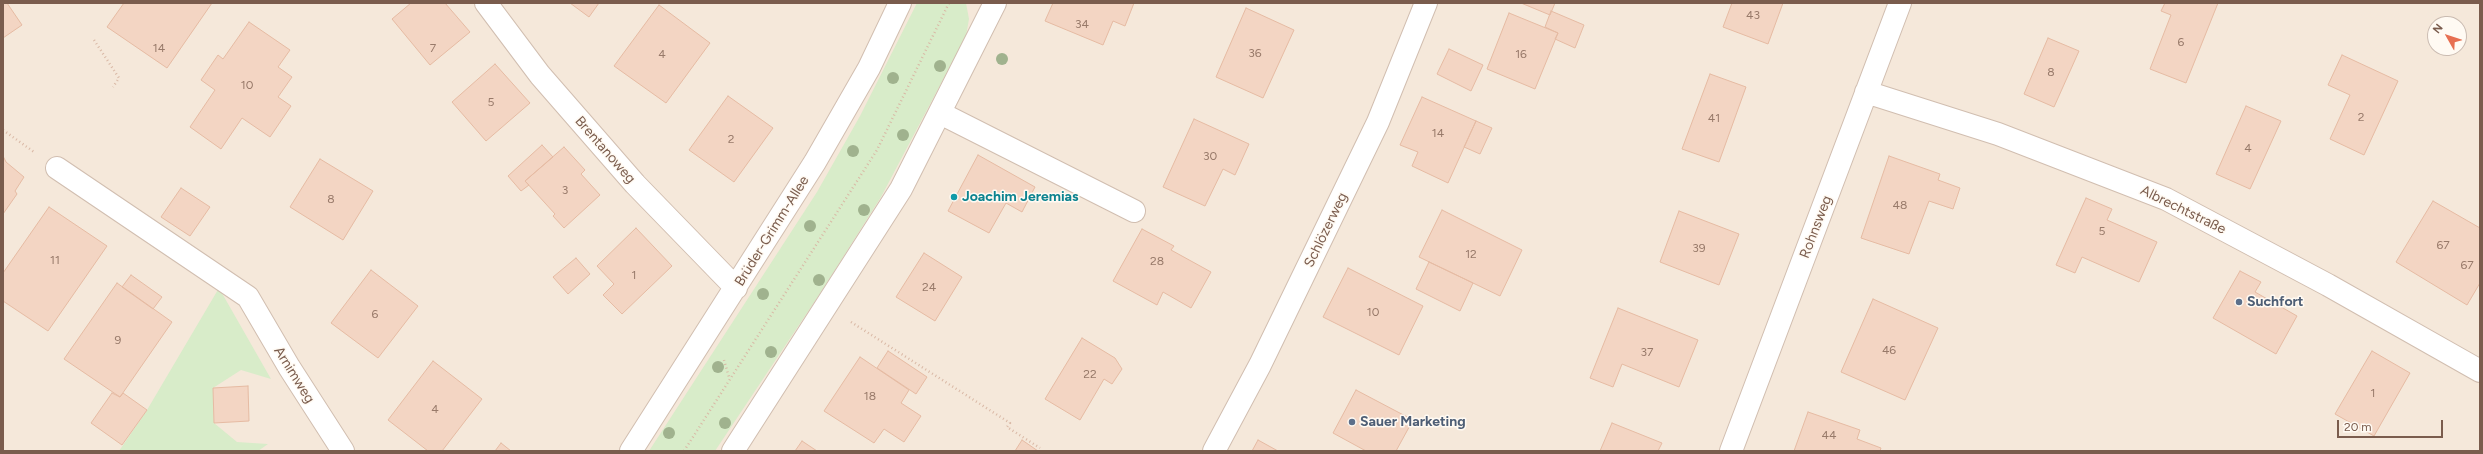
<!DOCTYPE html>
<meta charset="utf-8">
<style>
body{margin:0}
#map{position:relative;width:2483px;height:454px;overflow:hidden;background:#fdf6ec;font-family:Figtree,sans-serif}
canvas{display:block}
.frame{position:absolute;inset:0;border:4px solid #7a5c4d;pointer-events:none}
.north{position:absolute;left:2427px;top:16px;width:40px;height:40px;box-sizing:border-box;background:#fffaf3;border:1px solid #cabbb1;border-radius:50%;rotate:309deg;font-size:11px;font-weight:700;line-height:16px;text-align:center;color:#7a5c4d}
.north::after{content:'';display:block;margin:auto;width:14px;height:18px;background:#e76f51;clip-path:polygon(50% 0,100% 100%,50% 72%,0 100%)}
.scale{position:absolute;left:2337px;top:420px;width:106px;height:18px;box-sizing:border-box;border:2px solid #7a5c4d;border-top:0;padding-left:5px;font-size:12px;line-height:14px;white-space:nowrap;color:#7a5c4d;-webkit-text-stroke:3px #fffaf3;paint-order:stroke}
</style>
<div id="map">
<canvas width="2483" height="454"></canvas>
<div class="frame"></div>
<div class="north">N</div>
<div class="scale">20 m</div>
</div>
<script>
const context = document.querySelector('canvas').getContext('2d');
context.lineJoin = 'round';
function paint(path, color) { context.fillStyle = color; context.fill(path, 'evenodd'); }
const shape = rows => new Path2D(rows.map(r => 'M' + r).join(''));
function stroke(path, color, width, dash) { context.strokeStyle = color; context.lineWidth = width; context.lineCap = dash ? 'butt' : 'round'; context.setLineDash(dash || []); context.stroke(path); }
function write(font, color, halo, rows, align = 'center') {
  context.font = font + ' Figtree,sans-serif'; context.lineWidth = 3; context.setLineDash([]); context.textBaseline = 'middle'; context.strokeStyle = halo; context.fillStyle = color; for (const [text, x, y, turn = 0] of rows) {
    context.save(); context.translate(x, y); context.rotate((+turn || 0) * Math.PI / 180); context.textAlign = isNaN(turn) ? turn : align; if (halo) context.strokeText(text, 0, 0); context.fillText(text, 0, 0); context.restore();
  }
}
paint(shape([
 [3,3,2480,3,2480,451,3,451],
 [2435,24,2459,24,2459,48,2435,48]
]), '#f5e8da');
paint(shape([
 [917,3,966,3,969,19,966,36,881,197,821,292,715,451,649,451,817,192,860,116],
 [219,288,271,379,241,370,213,388,214,423,237,442,268,444,258,451,119,451,147,410]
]), '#d8ecc9');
const building = shape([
 [3,3,7,3,22,25,3,38,3,3],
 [124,3,212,3,167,68,107,27,124,3],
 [411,3,445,3,470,32,430,65,392,19,411,3],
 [570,3,599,3,589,17,570,3],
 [1053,3,1134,3,1125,26,1113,21,1103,45,1045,21,1053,3],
 [1521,3,1555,3,1550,15,1521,3],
 [1732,3,1783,3,1768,44,1723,27,1732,3],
 [2165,3,2218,3,2186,83,2150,69,2171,15,2161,11,2165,3],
 [659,5,710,43,666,103,614,66,659,5],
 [1246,8,1294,30,1263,98,1216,77,1246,8],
 [1551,11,1584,25,1575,48,1555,39,1558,33,1545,27,1551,11],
 [1509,13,1558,33,1535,89,1487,69,1509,13],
 [249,22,290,50,278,67,292,77,278,97,291,106,270,137,242,118,221,149,190,127,215,90,201,80,218,55,223,59,249,22],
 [2048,38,2079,51,2054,107,2024,94,2048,38],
 [1449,49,1483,65,1471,91,1437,74,1449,49],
 [2342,55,2398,81,2364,155,2330,139,2350,95,2328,85,2342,55],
 [495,64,530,103,486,141,452,102,495,64],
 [1710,74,1746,87,1719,162,1682,149,1710,74],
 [728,96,773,128,734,182,689,150,728,96],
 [1422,97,1476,121,1448,183,1412,166,1418,152,1400,145,1422,97],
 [2246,106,2281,121,2250,189,2216,174,2246,106],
 [1194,119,1249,144,1235,175,1223,169,1205,206,1163,187,1194,119],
 [1476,121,1492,128,1480,154,1464,147,1476,121],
 [542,145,553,157,525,181,529,185,521,191,508,176,542,145],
 [564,147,585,170,581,174,600,195,564,228,553,216,555,214,525,181,564,147],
 [978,155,1035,187,1022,212,1006,203,989,233,948,211,978,155],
 [3,156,6,162,24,177,15,191,17,194,3,214,3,156],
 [1889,156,1940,174,1938,180,1960,188,1953,209,1929,201,1909,254,1861,238,1889,156],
 [320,159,373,191,343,240,290,207,320,159],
 [181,188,210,207,190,236,161,217,181,188],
 [2086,198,2112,209,2107,220,2157,242,2139,282,2082,257,2075,273,2056,265,2086,198],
 [2433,201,2480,228,2480,283,2467,305,2396,262,2433,201],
 [49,207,107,246,48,331,3,301,3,273,49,207],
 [1442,210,1522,250,1500,296,1419,257,1442,210],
 [1679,211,1739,234,1719,285,1660,262,1679,211],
 [636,228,672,266,622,314,603,295,614,284,597,266,636,228],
 [1142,229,1174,246,1171,250,1211,272,1191,308,1163,292,1157,305,1113,281,1142,229],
 [924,253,962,277,935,321,896,297,924,253],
 [576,258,590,274,568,294,553,277,576,258],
 [1429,262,1473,283,1460,311,1416,289,1429,262],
 [1348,268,1423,306,1399,355,1323,317,1348,268],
 [371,270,418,306,378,358,331,323,371,270],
 [2240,271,2261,282,2255,292,2297,316,2276,354,2213,318,2240,271],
 [131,275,162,297,153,309,122,287,131,275],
 [117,283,172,322,120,397,64,359,117,283],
 [1873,299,1938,328,1905,400,1841,372,1873,299],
 [1618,308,1698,340,1679,387,1622,364,1613,387,1590,378,1618,308],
 [1082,338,1115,358,1122,369,1112,384,1104,379,1080,420,1045,399,1082,338],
 [888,351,927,377,916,394,877,368,888,351],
 [2372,351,2410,373,2374,436,2335,414,2372,351],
 [860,357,909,390,901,403,921,416,904,442,884,429,874,443,824,411,860,357],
 [433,361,482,399,442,451,428,451,388,420,433,361],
 [248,386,249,421,214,423,213,388,248,386],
 [1356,390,1413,420,1396,451,1366,451,1333,433,1356,390],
 [112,393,120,397,123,393,147,410,122,445,91,423,112,393],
 [1808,412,1860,430,1857,439,1881,448,1880,451,1794,451,1808,412],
 [1612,423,1662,443,1658,451,1600,451,1612,423],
 [1022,440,1038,451,1015,451,1022,440],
 [1258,440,1278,451,1252,451,1258,440],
 [802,441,817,451,795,451,802,441],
 [501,443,511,451,495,451,501,443]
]);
paint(building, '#f3d5c3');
stroke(building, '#e6bba3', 1);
const minor = shape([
 [486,3,540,75,635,184,736,288],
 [1866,92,1998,134,2166,199,2328,285,2480,371],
 [940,113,1134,211],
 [57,168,248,297,289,367,343,451],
 [631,451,815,162,869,68,900,3],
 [733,451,901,189,995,3],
 [1214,451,1260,365,1378,122,1426,3],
 [1731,451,1900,3]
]);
stroke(minor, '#d1beb0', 24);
stroke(shape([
 [94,40,119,78,113,87],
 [3,130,34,152],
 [851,322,1010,423,1007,427,1040,448],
 [724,360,729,377],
 [684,451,877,150,949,3]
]), '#d9b8a5', 2.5, [1, 3]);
stroke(minor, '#fff', 22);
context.fillStyle = '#a0b28e';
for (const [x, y] of [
 [1002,59],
 [940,66],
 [893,78],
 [903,135],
 [853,151],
 [864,210],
 [810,226],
 [819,280],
 [763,294],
 [771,352],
 [718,367],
 [725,423],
 [669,433]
]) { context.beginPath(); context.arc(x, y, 6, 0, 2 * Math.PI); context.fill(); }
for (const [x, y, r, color] of [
 [954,197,4,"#0f9aa8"],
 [2239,302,4,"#5c6f8a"],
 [1352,422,4,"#5c6f8a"]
]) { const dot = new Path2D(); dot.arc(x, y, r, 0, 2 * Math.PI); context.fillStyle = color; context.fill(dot); stroke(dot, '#fffaf3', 1.5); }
write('12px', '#987a6a', null, [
 ["43",1753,15],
 ["34",1082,24],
 ["6",2181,42],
 ["14",159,48],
 ["7",433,48],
 ["36",1255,53],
 ["4",662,54],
 ["16",1521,54],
 ["8",2051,72],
 ["10",247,85],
 ["5",491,102],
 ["2",2361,117],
 ["41",1714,118],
 ["14",1438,133],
 ["2",731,139],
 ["4",2248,148],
 ["30",1210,156],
 ["3",565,190],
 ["8",331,199],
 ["48",1900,205],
 ["5",2102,231],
 ["67",2443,245],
 ["39",1699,248],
 ["12",1471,254],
 ["11",55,260],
 ["28",1157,261],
 ["67",2467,265],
 ["1",634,275],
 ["24",929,287],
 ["10",1373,312],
 ["6",375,314],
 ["9",118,340],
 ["46",1889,350],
 ["37",1647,352],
 ["22",1090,374],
 ["1",2373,393],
 ["18",870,396],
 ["4",435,409],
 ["44",1829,435]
]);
write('14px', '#7a5c4d', '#fffaf3', [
 ["Brentanoweg",605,150,49],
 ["Albrechtstraße",2183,210,26],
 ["Rohnsweg",1816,227,-69],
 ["Schlözerweg",1326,230,-64],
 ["Brüder-Grimm-Allee",772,231,-58],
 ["Arnimweg",294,375,58]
]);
write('bold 14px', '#0d838f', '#fffaf3', [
 ["Joachim Jeremias",962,197]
], 'left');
write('bold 14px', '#4e5e75', '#fffaf3', [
 ["Suchfort",2247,302],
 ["Sauer Marketing",1360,422]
], 'left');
</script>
